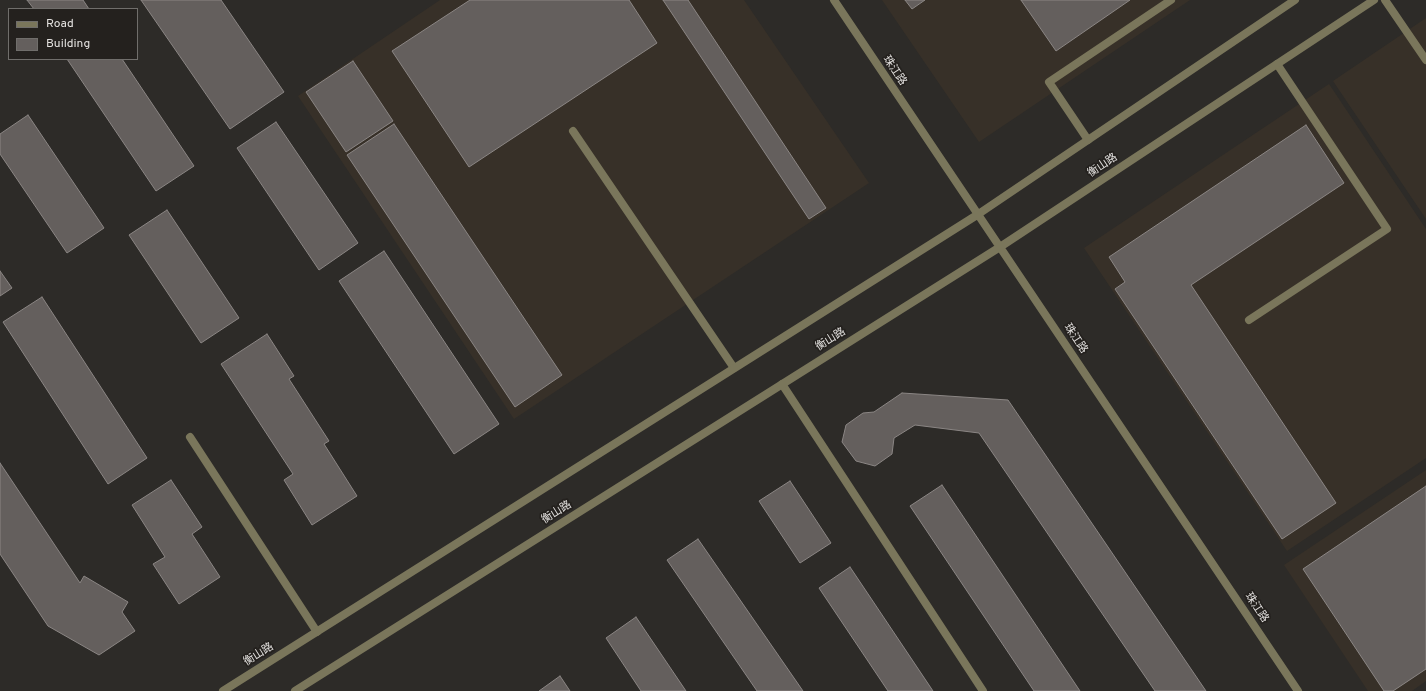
<!DOCTYPE html>
<meta charset="utf-8">
<style>
body{margin:0}
#map{position:relative;width:1426px;height:691px;overflow:hidden;background:#2d2b28;font-family:Overpass,sans-serif}
canvas{display:block}
.legend{position:absolute;left:8px;top:8px;width:130px;height:52px;box-sizing:border-box;background:#24211e;border:1px solid #706e6b;margin:0;padding:5px 7px;list-style:none;font-size:12px;color:#e3e1df}
.legend li{display:flex;align-items:center;gap:8px;height:20px}
.legend b{width:20px;border:1px solid #706e6b}
</style>
<div id="map">
<canvas width="1426" height="691"></canvas>
<ul class="legend">
<li><b style="height:5px;background:#7a765b"></b>Road</li>
<li><b style="height:11px;background:#645f5d"></b>Building</li>
</ul>
</div>
<script>
const context = document.querySelector('canvas').getContext('2d');
context.lineJoin = 'round';
function paint(path, color) { context.fillStyle = color; context.fill(path, 'evenodd'); }
const shape = rows => new Path2D(rows.map(r => 'M' + r).join(''));
function stroke(path, color, width, dash) { context.strokeStyle = color; context.lineWidth = width; context.lineCap = dash ? 'butt' : 'round'; context.setLineDash(dash || []); context.stroke(path); }
function write(font, color, halo, rows, align = 'center') {
  context.font = font + ' Overpass,"Noto Sans SC",sans-serif'; context.lineWidth = 3.5; context.setLineDash([]); context.textBaseline = 'middle'; context.strokeStyle = halo; context.fillStyle = color; for (const [text, x, y, turn = 0] of rows) {
    context.save(); context.translate(x, y); context.rotate((+turn || 0) * Math.PI / 180); context.textAlign = isNaN(turn) ? turn : align; if (halo) context.strokeText(text, 0, 0); context.fillText(text, 0, 0); context.restore();
  }
}
paint(shape([
 [440,0,744,0,869,183,514,419,298,96],
 [882,0,1190,0,979,142],
 [1426,18,1426,219,1333,81],
 [1329,84,1426,229,1426,458,1287,551,1084,248],
 [1426,470,1426,681,1412,691,1368,691,1284,565]
]), '#373028');
const building = shape([
 [27,0,83,0,89,9,34,9,27,0],
 [141,0,221,0,284,92,230,129,141,0],
 [470,0,629,0,657,43,469,167,392,51,470,0],
 [663,0,688,0,826,208,809,219,663,0],
 [905,0,925,0,912,9,905,0],
 [1021,0,1130,0,1056,51,1021,0],
 [67,59,122,59,194,166,156,191,67,59],
 [353,61,393,121,346,152,306,92,353,61],
 [28,115,104,228,67,253,0,154,0,134,28,115],
 [276,122,358,243,319,270,237,148,276,122],
 [394,124,562,375,515,407,347,155,394,124],
 [1306,125,1344,183,1191,285,1336,503,1282,539,1115,289,1125,282,1109,257,1306,125],
 [167,210,239,318,201,343,129,235,167,210],
 [384,251,499,424,454,454,339,281,384,251],
 [0,271,12,288,0,296,0,271],
 [42,297,147,458,108,484,3,322,42,297],
 [267,334,294,376,289,379,329,441,324,444,357,496,312,525,284,480,293,474,221,364,267,334],
 [902,393,1008,400,1206,691,1155,691,979,433,915,425,894,438,892,454,875,466,856,461,842,442,846,425,863,413,874,412,902,393],
 [0,463,80,583,84,576,128,602,122,612,135,631,99,655,48,626,0,554,0,463],
 [171,480,202,527,192,534,220,577,179,604,153,564,165,557,132,505,171,480],
 [790,481,831,543,800,563,759,501,790,481],
 [942,485,1080,691,1034,691,910,506,942,485],
 [1426,486,1426,669,1393,691,1384,691,1303,569,1426,486],
 [698,539,803,691,757,691,667,560,698,539],
 [850,567,933,691,888,691,819,588,850,567],
 [636,617,686,691,641,691,606,638,636,617],
 [560,676,570,691,539,691,560,676]
]);
paint(building, '#645f5d');
stroke(building, '#8b8684', 1);
stroke(shape([
 [1385,0,1426,60],
 [573,131,734,368],
 [1088,140,1049,82,1171,0],
 [1249,320,1387,229,1277,64],
 [782,384,983,691],
 [190,437,317,632]
]), '#7a765b', 8);
stroke(shape([
 [834,0,1298,691],
 [223,691,977,215,1295,0],
 [295,691,1000,247,1374,0]
]), '#7a765b', 8);
write('11px', '#e3e1df', '#24211e', [
 ["珠江路",894,71,56],
 ["衡山路",1103,166,-34],
 ["珠江路",1075,339,56],
 ["衡山路",831,340,-32],
 ["衡山路",557,513,-32],
 ["珠江路",1256,608,56],
 ["衡山路",259,655,-32]
]);
</script>
